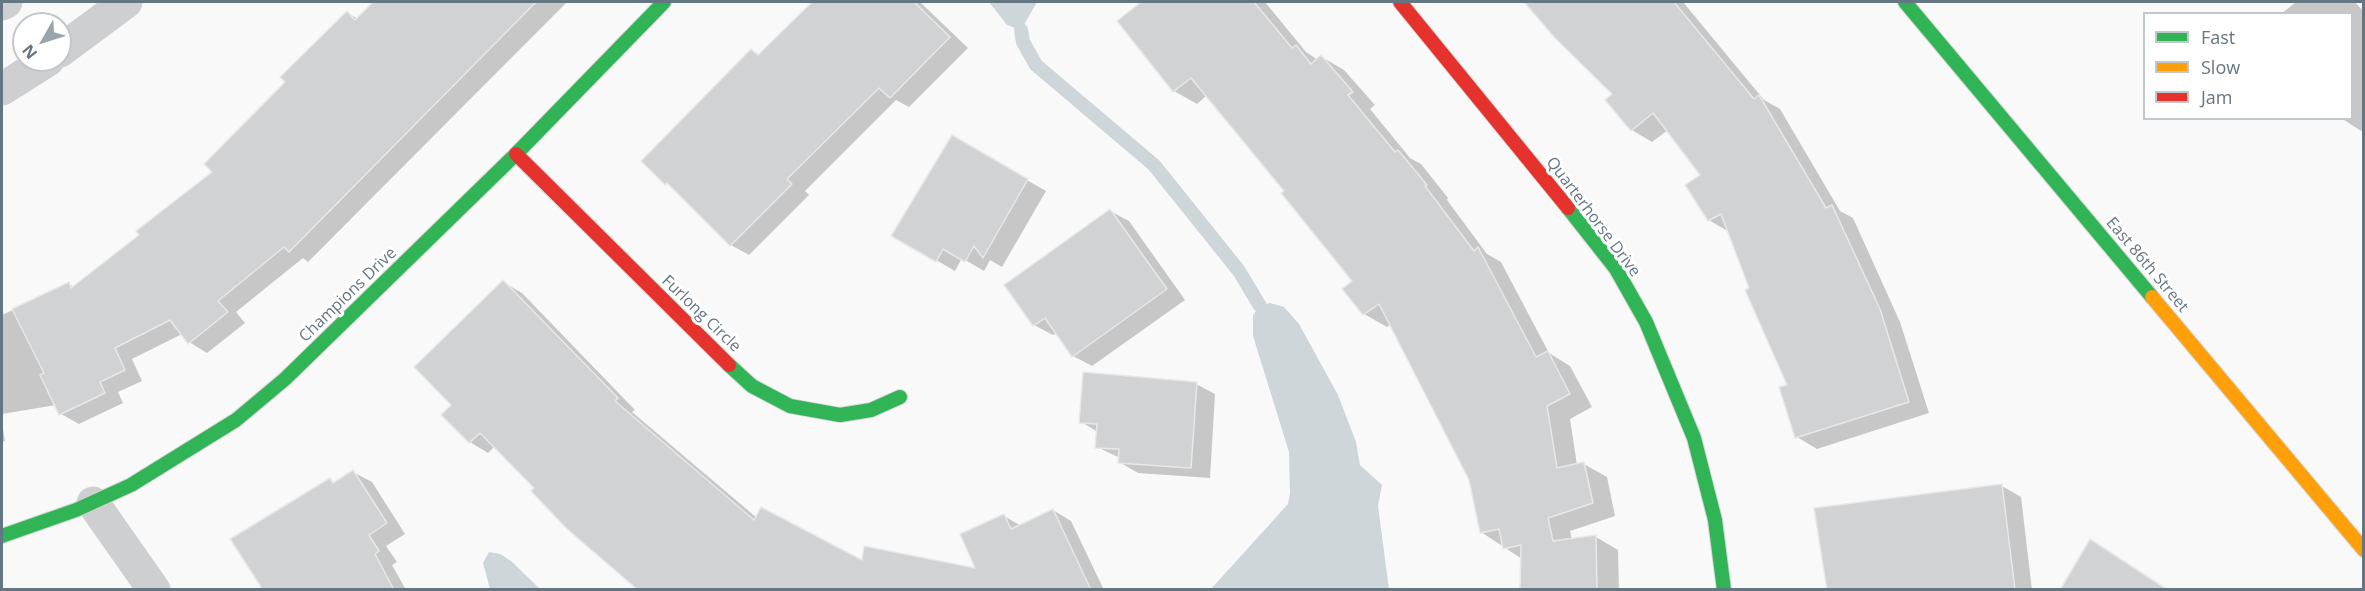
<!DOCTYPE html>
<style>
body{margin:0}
#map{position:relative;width:2365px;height:591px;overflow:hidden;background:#f9f9f9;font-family:"Open Sans",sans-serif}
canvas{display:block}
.frame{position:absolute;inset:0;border:3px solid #657683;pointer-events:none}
.legend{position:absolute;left:2143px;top:12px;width:210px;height:108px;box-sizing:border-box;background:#fff;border:2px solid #c1c8cd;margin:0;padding:8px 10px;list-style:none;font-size:18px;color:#657683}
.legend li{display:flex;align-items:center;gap:12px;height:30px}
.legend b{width:30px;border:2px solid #c1c8cd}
.north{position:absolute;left:12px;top:12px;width:60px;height:60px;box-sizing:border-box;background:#fff;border:2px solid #c1c8cd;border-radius:50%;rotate:231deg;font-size:16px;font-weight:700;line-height:24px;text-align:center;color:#657683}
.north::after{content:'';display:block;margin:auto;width:21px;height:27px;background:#99a4ac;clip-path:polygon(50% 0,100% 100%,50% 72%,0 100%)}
</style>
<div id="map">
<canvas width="2365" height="591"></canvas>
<div class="frame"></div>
<ul class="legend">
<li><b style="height:8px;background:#30b455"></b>Fast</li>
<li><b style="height:8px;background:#ff9f0a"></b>Slow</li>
<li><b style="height:8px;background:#e5322d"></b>Jam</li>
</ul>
<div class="north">N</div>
</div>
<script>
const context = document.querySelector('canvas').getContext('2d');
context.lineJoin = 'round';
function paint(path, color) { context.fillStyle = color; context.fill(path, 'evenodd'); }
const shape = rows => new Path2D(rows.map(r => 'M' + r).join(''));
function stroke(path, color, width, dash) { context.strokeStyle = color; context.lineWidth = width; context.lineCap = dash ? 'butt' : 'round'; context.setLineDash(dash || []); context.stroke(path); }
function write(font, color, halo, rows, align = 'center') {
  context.font = font + ' "Open Sans",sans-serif'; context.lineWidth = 6; context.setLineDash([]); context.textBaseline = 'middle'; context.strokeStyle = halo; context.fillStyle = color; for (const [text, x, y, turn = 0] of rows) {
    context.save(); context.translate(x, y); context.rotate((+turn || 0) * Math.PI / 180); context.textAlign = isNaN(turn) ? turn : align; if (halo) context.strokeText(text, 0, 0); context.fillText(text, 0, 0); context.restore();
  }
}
paint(shape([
 [989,2,1037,2,1021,30,1007,25],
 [1270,303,1284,307,1299,324,1338,395,1356,442,1360,465,1382,485,1378,506,1389,589,1211,589,1288,504,1290,493,1289,452,1253,336,1253,315,1260,306],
 [489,552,500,554,511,561,540,589,490,589,483,563]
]), '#ced6d9');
paint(shape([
 [375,2,567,2,308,262,303,258,236,312,245,323,207,353,189,342,182,334,132,359,142,381,118,392,123,403,79,424,61,414,56,405,2,414,2,315,69,284,74,287,141,236,214,172,348,13,358,19],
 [814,2,920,2,968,48,909,107,896,100,805,191,809,195,749,255,731,245,676,189,666,183,752,50,760,55],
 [1144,2,1265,2,1306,52,1318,60,1322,57,1344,70,1375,105,1370,109,1410,158,1421,164,1448,198,1447,200,1487,254,1501,262,1549,353,1570,366,1592,407,1570,419,1577,465,1584,464,1607,477,1615,516,1570,531,1572,540,1596,537,1618,550,1619,590,1522,590,1522,559,1481,532,1470,480,1391,324,1387,327,1364,314,1354,281,1286,191,1207,95,1197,104,1174,91,1119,21],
 [1530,2,1683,2,1764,100,1780,109,1840,211,1853,218,1900,322,1929,413,1817,449,1797,437,1789,386,1729,232,1709,220,1703,176,1668,130,1652,142,1632,130,1614,94],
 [2296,2,2355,2,2364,12,2364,128,2361,131,2341,118,2352,118,2352,14,2281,14],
 [952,137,1046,191,1002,267,990,260,984,271,962,258,955,271,893,235],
 [1110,211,1129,221,1185,300,1092,366,1073,356,1057,333,1053,335,1034,325],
 [503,282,522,293,635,410,632,412,757,518,863,563,971,590,536,488,495,446,488,453,470,442,453,405],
 [1196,384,1215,394,1210,478,1138,473,1119,462,1120,458,1097,447,1098,432,1081,422],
 [2,423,5,441,2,442],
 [353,472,372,482,405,534,386,546,397,562,392,565,406,590,265,590,330,480,336,483],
 [2002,486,2021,497,2032,590,1828,590],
 [1053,510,1071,521,1104,590,987,590,1004,516,1021,526]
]), '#0003');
stroke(shape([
 [1021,30,1023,42,1036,65,1154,165,1239,271,1260,306]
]), '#ced6d9', 14);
const building = shape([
 [373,2,536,2,289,252,284,247,218,301,228,312,188,344,170,320,115,348,125,370,100,382,105,393,59,415,40,375,44,373,12,309,69,282,71,288,139,235,136,231,212,172,204,164,285,82,280,77,347,11,355,20,373,2],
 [812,2,914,2,950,37,890,98,879,88,787,179,792,184,730,246,667,183,665,185,641,161,751,49,758,55,812,2],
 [1141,2,1254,2,1292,48,1296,45,1311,64,1321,55,1353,92,1348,95,1395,152,1398,150,1427,185,1425,186,1474,251,1478,247,1536,357,1548,351,1570,394,1547,406,1557,468,1584,462,1593,503,1548,518,1553,541,1596,535,1597,590,1520,590,1521,545,1503,549,1499,529,1480,533,1469,480,1379,304,1363,315,1342,289,1352,281,1281,193,1284,191,1191,78,1173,92,1117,21,1141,2],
 [1524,2,1674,2,1754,99,1759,95,1826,208,1832,205,1880,309,1909,402,1795,438,1779,387,1787,385,1745,290,1749,288,1721,214,1708,221,1685,185,1700,175,1653,113,1631,131,1605,100,1612,94,1555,38,1524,2],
 [952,135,1028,179,983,258,974,246,965,262,943,249,936,262,891,236,952,135],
 [1110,209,1167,289,1072,357,1045,318,1033,326,1004,285,1110,209],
 [503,280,618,398,615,401,754,520,761,507,862,560,864,546,975,568,960,534,1004,514,1011,529,1053,509,1091,590,638,590,566,528,531,491,534,488,480,433,469,443,441,415,451,405,414,367,503,280],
 [1083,372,1197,382,1191,468,1118,463,1119,449,1095,448,1097,424,1079,423,1083,372],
 [353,470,387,523,369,535,379,551,375,554,394,590,263,590,230,539,330,478,333,483,353,470],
 [2002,484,2015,590,1827,590,1814,508,2002,484],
 [2090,539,2168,590,2060,590,2090,539]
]);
paint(building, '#d0d2d3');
stroke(building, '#e8e8e8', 1.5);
const fast = shape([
 [1905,2,2152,297],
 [1568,208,1616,269,1646,322,1694,438,1715,520,1724,590],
 [729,365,752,386,790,406,840,415,871,410,900,397],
 [2,536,76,510,131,485,236,420,285,379,516,154,664,2]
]);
const slow = shape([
 [2152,297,2364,550]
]);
const jam = shape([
 [1400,2,1568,208],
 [516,154,729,365]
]);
stroke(fast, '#d5d6d7', 16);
stroke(slow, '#d5d6d7', 16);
stroke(jam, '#d5d6d7', 16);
stroke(shape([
 [2,4,6,2],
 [60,51,126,2],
 [2,89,48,60],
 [93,503,154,590]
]), '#cecfd0', 33);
stroke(fast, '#30b455', 14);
stroke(slow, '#ff9f0a', 14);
stroke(jam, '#e5322d', 14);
write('16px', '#657683', '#fff', [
 ["Quarterhorse Drive",1593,217,53],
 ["East 86th Street",2147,265,50],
 ["Champions Drive",348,295,-44],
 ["Furlong Circle",701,314,44]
]);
</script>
